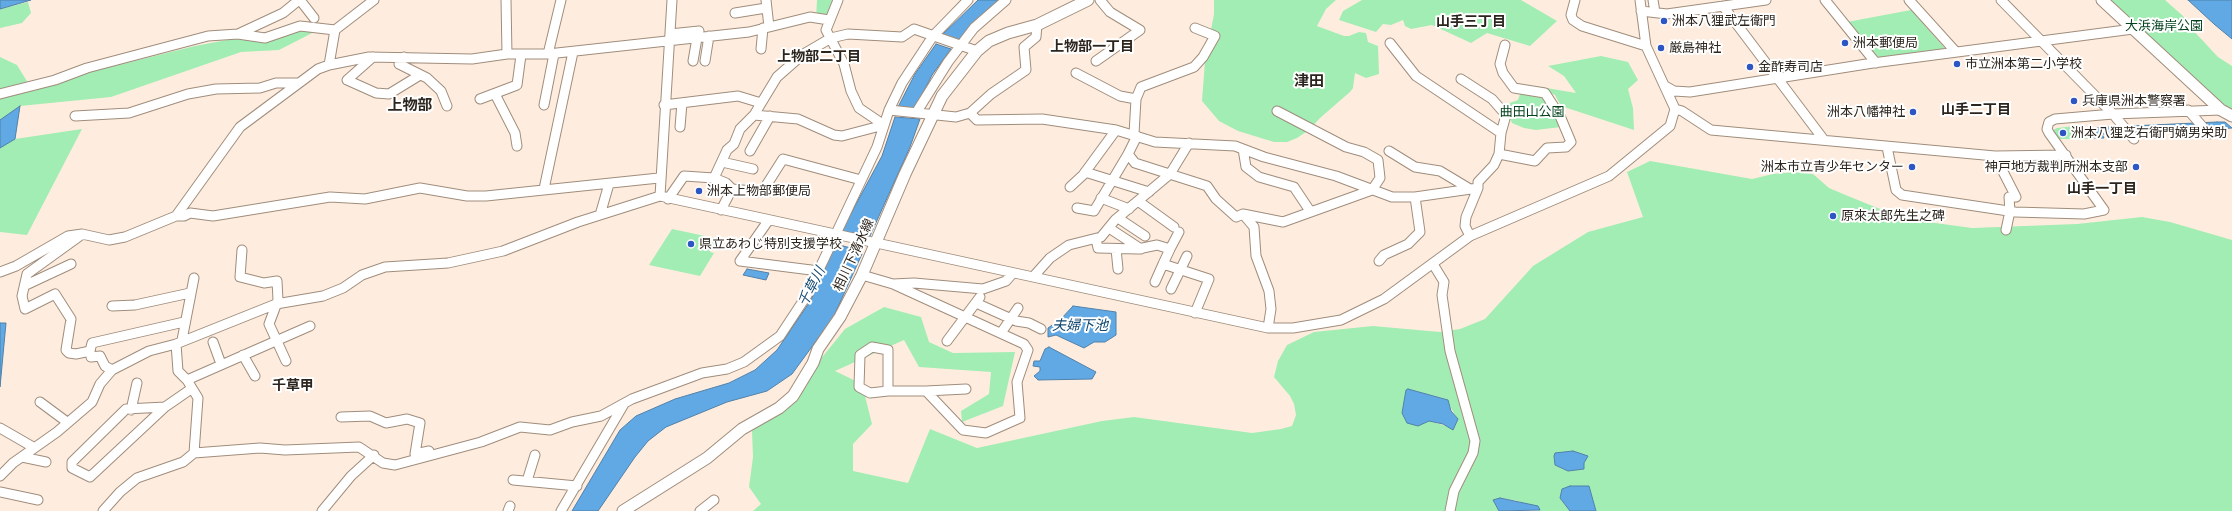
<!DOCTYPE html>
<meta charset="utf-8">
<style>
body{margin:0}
canvas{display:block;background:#feedde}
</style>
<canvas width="2232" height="511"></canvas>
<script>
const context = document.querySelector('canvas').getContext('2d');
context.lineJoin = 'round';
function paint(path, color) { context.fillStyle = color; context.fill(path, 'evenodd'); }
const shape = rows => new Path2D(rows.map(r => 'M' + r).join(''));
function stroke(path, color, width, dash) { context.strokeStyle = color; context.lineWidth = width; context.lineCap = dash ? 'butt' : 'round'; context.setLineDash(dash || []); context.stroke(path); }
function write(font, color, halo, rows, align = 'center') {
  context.font = font + ' "PT Sans","Noto Sans JP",sans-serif'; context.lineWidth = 4; context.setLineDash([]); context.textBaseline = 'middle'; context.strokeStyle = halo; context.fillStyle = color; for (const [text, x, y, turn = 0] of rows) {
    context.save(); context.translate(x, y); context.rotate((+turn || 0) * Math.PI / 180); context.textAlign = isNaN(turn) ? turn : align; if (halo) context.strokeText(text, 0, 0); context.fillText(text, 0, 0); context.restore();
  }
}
paint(shape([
 [817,0,832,0,826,17,816,19],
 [1214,0,1336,0,1326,9,1317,26,1344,36,1349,36,1359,32,1366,33,1368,42,1378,46,1379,74,1366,78,1355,73,1353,88,1350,92,1320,118,1309,130,1297,138,1287,142,1274,142,1238,131,1219,121,1202,101,1205,61,1214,14],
 [1362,0,1521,0,1557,21,1530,46,1487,33,1471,43,1432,25,1411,29,1405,26,1403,20,1391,25,1383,24,1376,32,1339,20,1343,11],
 [2107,0,2165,0,2183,16,2191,28,2218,57,2232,66,2232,110,2210,94],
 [28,2,31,13,22,23,0,28,0,9],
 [1911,10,1949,53,1881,60,1847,22],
 [300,28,318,30,279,50,241,52,111,97,20,106,15,139,82,129,27,235,0,232,0,57,17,65,33,91,94,71,195,46,232,39,260,40],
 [1601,56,1628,62,1638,80,1628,89,1633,108,1634,130,1561,106,1555,95,1535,86,1576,93,1564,76,1548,66],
 [1538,93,1545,98,1560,119,1561,127,1536,130,1524,128,1512,123,1504,105,1518,100,1520,94],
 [2074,126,2088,139,2057,139,2051,131,2057,128],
 [1650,161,1752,179,1773,174,1794,172,1813,174,1829,188,1848,196,1885,211,1928,222,1972,228,2077,224,2142,217,2170,222,2232,240,2232,511,1596,511,1589,486,1571,486,1561,500,1570,511,1539,511,1518,501,1500,498,1494,503,1499,511,753,511,761,504,749,487,753,457,752,431,797,398,813,375,819,361,845,329,884,307,921,317,929,342,953,353,1015,352,1003,406,962,422,961,411,989,394,991,372,919,367,904,340,835,371,862,384,872,424,853,444,853,471,908,483,930,429,977,448,1102,421,1134,417,1252,433,1281,429,1292,426,1296,415,1294,404,1290,396,1274,377,1278,361,1287,345,1314,332,1373,326,1440,332,1460,329,1485,319,1533,266,1588,232,1643,217,1627,172],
 [1407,389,1446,399,1456,417,1446,426,1402,413],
 [1554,456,1586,461,1584,463,1584,469,1568,471,1561,468,1555,465],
 [672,229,719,239,710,252,714,253,700,276,649,265]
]), '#a2edb3');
const water = shape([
 [0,0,31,0,0,9,0,0],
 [978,0,1000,0,957,42,941,36,978,0],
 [2188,0,2232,0,2232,39,2214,24,2188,0],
 [936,44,951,49,932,75,914,111,897,109,915,74,936,44],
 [20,106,15,139,0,148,0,120,20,106],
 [895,117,920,119,910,147,870,236,864,239,848,236,842,230,882,156,895,117],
 [2217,122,2225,122,2232,128,2118,136,2114,134,2102,134,2104,138,2094,138,2088,128,2217,122],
 [843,246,859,250,862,254,833,318,792,374,767,391,727,402,666,427,648,441,635,457,598,511,572,511,620,430,636,416,675,399,729,383,755,370,777,350,811,300,834,248,843,246],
 [747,269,769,273,766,280,743,275,747,269],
 [1073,306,1116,312,1116,335,1105,342,1094,342,1084,348,1056,335,1048,337,1048,328,1061,319,1073,306],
 [0,323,6,323,0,387,0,323],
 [1049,347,1096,372,1092,379,1038,380,1034,376,1040,371,1040,367,1033,366,1034,361,1040,361,1045,349,1049,347],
 [1408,389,1448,400,1451,411,1458,419,1453,430,1443,424,1429,421,1418,426,1407,423,1402,413,1406,390,1408,389],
 [1573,451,1588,456,1584,463,1584,469,1568,471,1555,465,1554,456,1555,453,1573,451],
 [1570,486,1589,486,1596,511,1570,511,1560,498,1562,489,1570,486],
 [1500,498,1538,506,1540,510,1499,511,1493,500,1500,498]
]);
paint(water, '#61a9e5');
stroke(water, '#5181a9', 1);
const minor = shape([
 [300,0,314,18],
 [506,0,507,54],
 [766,0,769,27],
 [838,0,826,30,844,64,851,91,859,108,884,125],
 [1575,0,1571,15,1573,20,1582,26,1646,46],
 [1653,0,1655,12],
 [1825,0,1876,63],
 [1909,0,1956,52],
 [2001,0,2113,114,2221,110],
 [1723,6,1824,140],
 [1641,11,1667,14,1766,0],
 [735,13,766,8],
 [238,34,265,38,300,26,335,30],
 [670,34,699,31],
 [1390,43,1416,76,1501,133],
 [761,49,763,28],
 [548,54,561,0],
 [373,57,347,80,376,93,389,94,420,75],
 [404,57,399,64,427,78,441,91,447,106],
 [693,61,697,38],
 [705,61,709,36],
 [1096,61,1140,30,1110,12,1100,0],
 [329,65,335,30,374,0],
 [1076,73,1120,96,1136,99],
 [1461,79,1492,99,1506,115,1501,133,1499,154,1494,165,1478,182,1478,188,1466,217,1465,226,1470,236],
 [1665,86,1674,91,1690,92,1873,63,2133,29],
 [0,94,55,80,87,68,208,36,238,34,283,13,299,0],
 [495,94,515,133,517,146],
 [480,99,517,85,521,55],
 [544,105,554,54],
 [664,105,738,96,761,103],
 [1675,109,1682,111,1711,130,1995,156,2066,155],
 [889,110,956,117,970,113,991,94,1026,70,1024,47,1036,37,1037,25],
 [2188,110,2209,134],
 [916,113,948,62,974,28,1006,0],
 [970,113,977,120,1042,119,1116,130,1155,142,1235,146,1264,157,1336,176,1392,197,1415,197,1478,188],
 [754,115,798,119,834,135,842,136,884,125],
 [75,116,129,113,188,94,216,89,260,88,276,83,299,83],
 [680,127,682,103],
 [1134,134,1136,99,1141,87,1194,67,1203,57,1215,36,1195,28],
 [1137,136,1128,154,1135,163,1207,186,1216,199,1236,217,1243,214,1283,222,1372,190,1380,178,1378,160,1364,152,1346,147,1277,111],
 [1887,147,1896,190,1902,195,2015,212,2084,214,2104,210,2049,133,2047,129,2049,122,2055,119,2113,114,2134,139],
 [1243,149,1246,167,1259,177,1294,187,1310,211],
 [750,151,770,116],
 [1389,151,1415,167,1440,171,1470,189],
 [1499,154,1535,161,1547,148,1566,147,1571,142,1560,116,1545,93,1514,88,1503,73,1500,64,1505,45],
 [1995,156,2016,197,2009,197,2010,211,2006,230],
 [722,162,753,169],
 [1085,172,1149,192],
 [714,178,727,150,734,144,740,129,754,115,777,77,802,55,831,38,848,34,902,37,914,29,977,51],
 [1070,187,1083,175,1116,130],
 [544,189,573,52],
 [660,196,1268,328,1293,328,1341,320,1384,299,1470,236,1609,176,1670,126,1675,109,1646,46,1640,0],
 [660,196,672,0],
 [1101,198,1129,209],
 [668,199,684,176,714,178,726,183,732,189],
 [1138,201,1174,227],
 [1077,208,1094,211,1128,154],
 [721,210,732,189,762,192,783,159,861,180],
 [1243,214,1254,227,1256,256,1269,291,1271,309,1268,328],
 [600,215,609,184],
 [176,216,240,127,318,69,329,65,369,57,472,59,507,54,548,54,749,32,810,17,829,20],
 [1118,218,1145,236],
 [768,221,740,261,819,271],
 [1109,228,1141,249],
 [81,235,27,274,22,296,25,309,55,294,71,319,66,350,69,353,76,354,90,351,91,357,100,356,105,366,112,370],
 [1096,239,1098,248,1138,249,1157,245,1170,249,1163,264,1209,279,1195,313],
 [1116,249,1118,269],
 [1170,249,1179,232],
 [242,250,240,277,264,283,277,281,278,300,269,324,286,361],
 [1379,261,1384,255,1408,244,1420,232,1415,197],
 [1433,264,1444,282,1442,295,1450,351,1475,441,1473,453,1454,491,1450,511],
 [0,272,16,266,68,236,82,234,109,240,125,237,176,216,184,216,190,213,213,216,330,197,365,199,420,188,467,196,486,196,659,178],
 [862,275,893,284,914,283,983,289,1006,281,1013,273],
 [1033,277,1050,258,1069,245,1101,237,1115,220,1170,174,1189,143],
 [1155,282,1163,264],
 [26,285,71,264],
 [1171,289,1187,256],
 [976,303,1016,321,1029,323,1041,329],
 [112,306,135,305,190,293],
 [1001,333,1018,308],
 [182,340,194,278],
 [947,341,980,297],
 [213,342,221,364],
 [176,344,178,371,187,380,198,398,194,453],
 [872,347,888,350,888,391,870,393,859,387,860,355,872,347],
 [90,351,92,343,184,322],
 [243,355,255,376],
 [187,380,310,326],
 [888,391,926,391,963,430,986,433,1020,418,1017,382,1028,350,1024,344,893,284],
 [926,391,966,389],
 [40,402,67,422],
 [165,407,90,477,72,468,72,462,126,409,165,407],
 [165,407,191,389],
 [131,410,137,383],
 [341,417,370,416,386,423,407,419,420,423,415,454,429,451],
 [0,428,33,447],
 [22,457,46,462],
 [0,476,13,463,57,432,92,402,100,384,112,370,149,351,176,344,276,304,323,296,343,288,362,275,385,267,448,263,503,251,578,222,660,196],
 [513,480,577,486],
 [527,481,535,455],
 [0,492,38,500],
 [103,511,120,492,137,478,183,462,194,453,260,448,285,450,359,447,383,463,395,465,481,442,520,427,550,430,572,422,601,416,632,399,702,373,727,369,744,362,780,336,807,295,877,147,889,110,902,83,933,36,968,0],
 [322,511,351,476,374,455],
 [508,511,510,506],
 [561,511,624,404],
 [700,511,714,500]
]);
const major = shape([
 [2102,0,2221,110,2232,116],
 [623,511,707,458,742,429,779,408,793,396,813,363,818,349,840,317,862,275,905,174,942,96,977,51,989,41,1008,33,1037,25,1088,0]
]);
stroke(minor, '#a08d7c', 11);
stroke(major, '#a08d7c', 13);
stroke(minor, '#fff', 9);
stroke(major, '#fff', 11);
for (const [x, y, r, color] of [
 [1664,21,4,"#2d55c4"],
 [1845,43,4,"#2d55c4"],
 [1661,48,4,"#2d55c4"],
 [1957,64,4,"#2d55c4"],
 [1750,67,4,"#2d55c4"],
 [2074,101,4,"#2d55c4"],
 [1913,112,4,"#2d55c4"],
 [2063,133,4,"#2d55c4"],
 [1912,167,4,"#2d55c4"],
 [2136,167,4,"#2d55c4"],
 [699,191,4,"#2d55c4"],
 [1833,216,4,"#2d55c4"],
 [691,244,4,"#2d55c4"]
]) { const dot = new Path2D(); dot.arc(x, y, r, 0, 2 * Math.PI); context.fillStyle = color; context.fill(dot); stroke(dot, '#fff', 1.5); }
write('13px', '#2c251e', '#fff', [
 ["洲本八狸武左衛門",1672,21],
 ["洲本郵便局",1853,43],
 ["厳島神社",1669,48],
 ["市立洲本第二小学校",1965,64],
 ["金酢寿司店",1758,67],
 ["兵庫県洲本警察署",2082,101],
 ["洲本八幡神社",1905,112,"right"],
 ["洲本八狸芝右衛門嫡男栄助",2071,133],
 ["洲本市立青少年センター",1904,167,"right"],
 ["神戸地方裁判所洲本支部",2128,167,"right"],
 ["洲本上物部郵便局",707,191],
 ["原來太郎先生之碑",1841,216],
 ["県立あわじ特別支援学校",699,244]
], 'left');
write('13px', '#04421d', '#fff', [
 ["大浜海岸公園",2164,26],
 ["曲田山公園",1532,112]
]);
write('13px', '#2c251e', '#fff', [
 ["相川下清水線",854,255,-65]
]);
write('bold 14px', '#2c251e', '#fff', [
 ["山手三丁目",1471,22],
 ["上物部一丁目",1092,47],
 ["上物部二丁目",819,57],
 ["山手二丁目",1976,110],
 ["山手一丁目",2102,189],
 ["千草甲",293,386]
]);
write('italic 14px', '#144971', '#fff', [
 ["千草川",812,287,-63],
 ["夫婦下池",1080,326]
]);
write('bold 15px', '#2c251e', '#fff', [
 ["津田",1309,82],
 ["上物部",410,106]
]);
</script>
